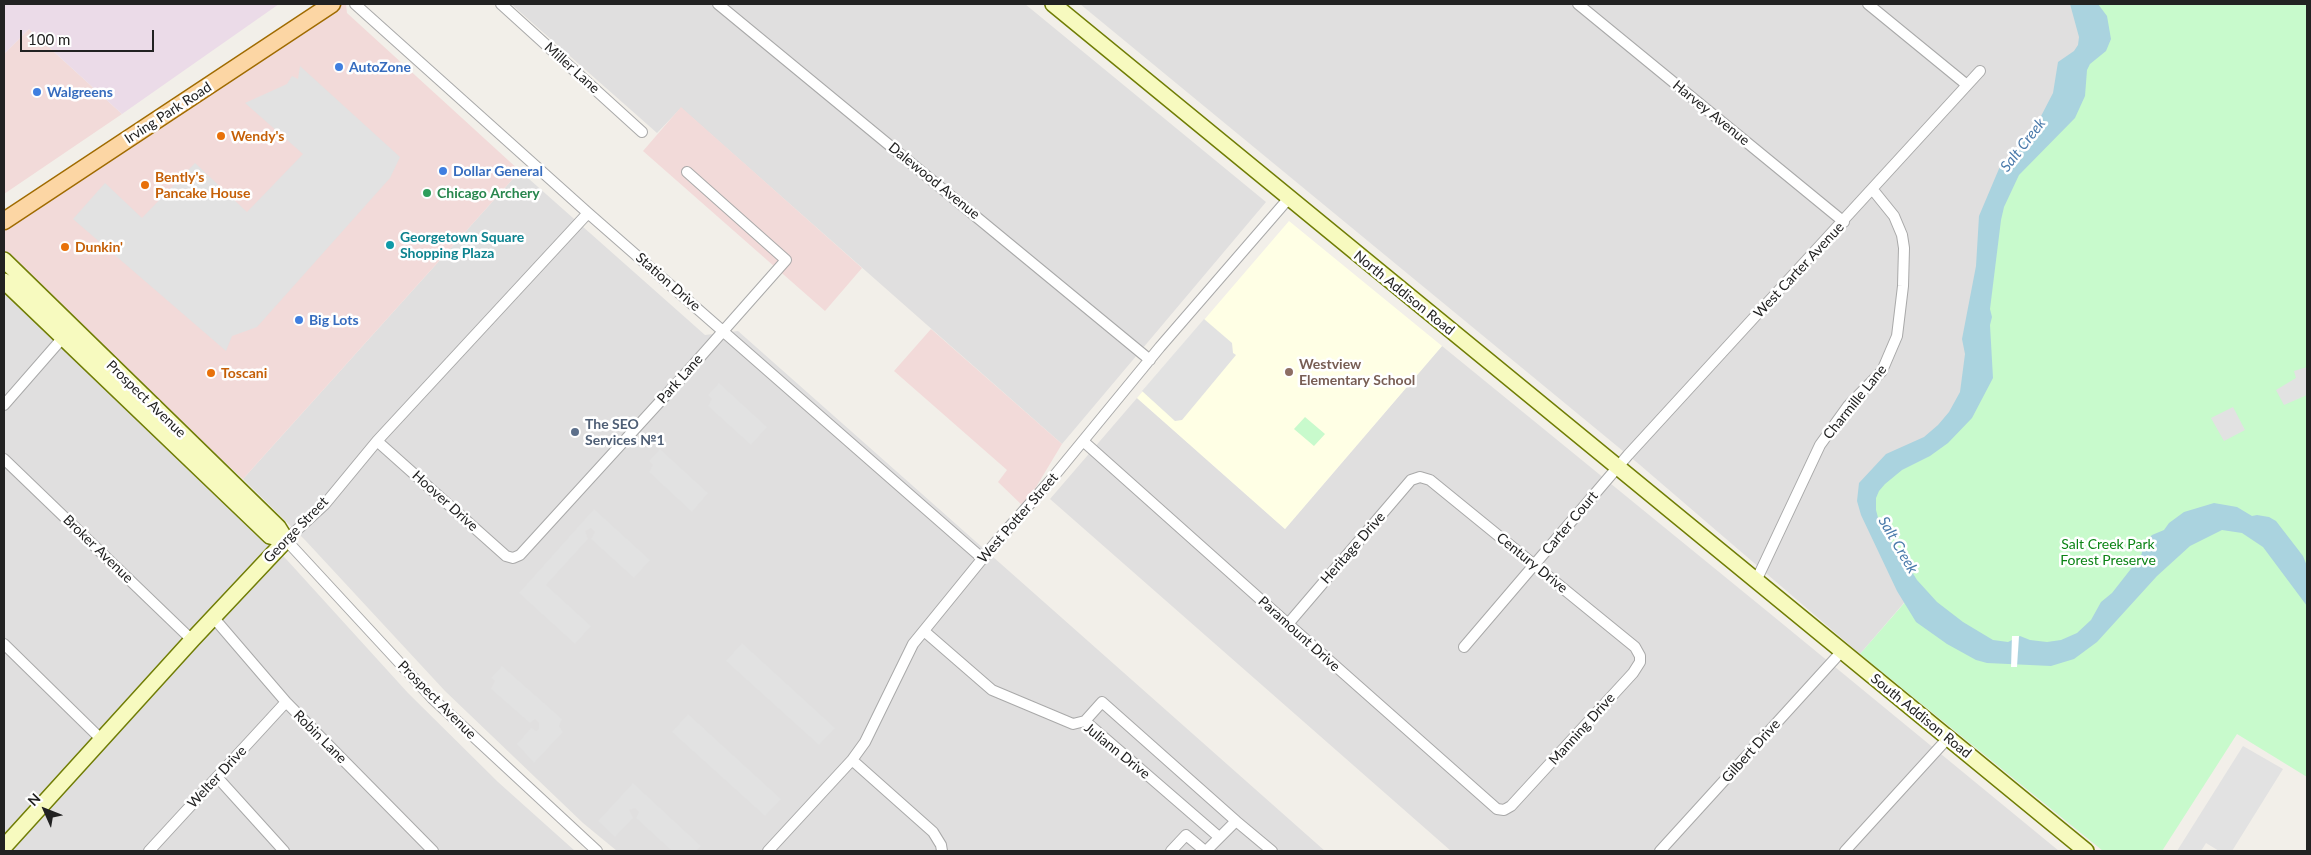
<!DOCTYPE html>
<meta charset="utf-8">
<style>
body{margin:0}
#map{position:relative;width:2311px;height:855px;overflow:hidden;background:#f2efe9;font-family:Lato,sans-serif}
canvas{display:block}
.frame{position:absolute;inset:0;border:5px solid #222;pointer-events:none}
.north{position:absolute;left:20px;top:785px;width:50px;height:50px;-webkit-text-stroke:4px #fff;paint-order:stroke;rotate:314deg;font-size:14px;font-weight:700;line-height:20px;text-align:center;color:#222}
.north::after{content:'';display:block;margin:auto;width:18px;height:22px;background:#222;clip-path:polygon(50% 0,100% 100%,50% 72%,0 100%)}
.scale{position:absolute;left:20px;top:30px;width:134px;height:22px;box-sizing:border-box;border:2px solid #222;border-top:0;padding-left:6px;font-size:15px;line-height:18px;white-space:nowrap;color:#222;-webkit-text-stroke:4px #fff;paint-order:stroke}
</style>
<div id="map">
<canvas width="2311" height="855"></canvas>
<div class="frame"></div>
<div class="north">N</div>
<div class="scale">100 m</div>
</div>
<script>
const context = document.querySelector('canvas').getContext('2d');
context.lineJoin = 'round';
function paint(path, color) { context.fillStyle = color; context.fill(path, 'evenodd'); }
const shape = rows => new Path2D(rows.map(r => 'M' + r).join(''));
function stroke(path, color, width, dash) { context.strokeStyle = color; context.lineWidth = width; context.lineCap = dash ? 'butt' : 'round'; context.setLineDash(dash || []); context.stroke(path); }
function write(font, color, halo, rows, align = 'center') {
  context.font = font + ' Lato,sans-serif'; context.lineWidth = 5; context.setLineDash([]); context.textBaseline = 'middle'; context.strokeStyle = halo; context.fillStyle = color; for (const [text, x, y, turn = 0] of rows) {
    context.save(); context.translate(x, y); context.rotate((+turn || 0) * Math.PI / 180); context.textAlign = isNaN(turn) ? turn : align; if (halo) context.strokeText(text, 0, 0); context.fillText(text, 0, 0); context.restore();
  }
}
paint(shape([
 [511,4,1025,4,1266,202,1062,444,681,108,657,133],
 [1080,4,2081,4,2086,45,1970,365,1909,597,1860,654,1640,465],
 [520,171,705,335,738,331,1325,851,617,851,583,823,445,691,305,540,243,479],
 [4,276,287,560,408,693,498,782,575,851,4,851],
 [1442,346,1773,616,2059,851,1451,851,1050,499,1137,398,1285,529]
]), '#e0dfdf');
paint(shape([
 [337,4,346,4,347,13,520,171,243,479,4,261,4,224],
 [29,29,122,114,4,194,4,54],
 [681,107,862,268,825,311,643,151],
 [931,329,1062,444,1024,507,998,482,1007,470,894,371]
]), '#f2dad9');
paint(shape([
 [4,4,279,4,122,114,29,29,4,54]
]), '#ebdbe8');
paint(shape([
 [1289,221,1442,346,1285,529,1137,398]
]), '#ffffe5');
paint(shape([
 [2087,4,2307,4,2307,777,2237,734,2162,851,2103,851,1860,654,1913,593,1868,518,1876,480,1960,418,2001,194,2068,102],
 [1305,417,1325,434,1314,446,1294,429]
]), '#c8facc');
paint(shape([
 [300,66,400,157,390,178,257,327,232,336,226,351,73,219,105,183,142,218,195,163,247,212,303,154,245,103,287,84,292,76,298,79],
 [1204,319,1232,343,1233,353,1236,355,1182,420,1175,421,1142,391],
 [2307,367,2307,395,2284,405,2276,390,2296,378,2294,371],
 [719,383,767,427,751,445,708,406,712,399,708,395],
 [2233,407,2245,430,2224,441,2211,418],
 [660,449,708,493,692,512,649,472,653,465,649,461],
 [594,509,650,560,634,578,591,539,595,532,591,528,585,531,588,539,546,585,591,626,575,644,519,593],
 [742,643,835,728,819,745,726,661],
 [502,666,562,719,559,726,563,732,534,763,517,744,531,728,536,731,539,729,539,723,535,719,530,723,491,689,495,681,491,678],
 [688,714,781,799,765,816,672,732],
 [2243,746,2283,769,2232,851,2219,851,2206,843,2201,851,2177,851],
 [633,783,701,846,696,851,672,851,636,818,639,812,635,808,629,810,633,818,615,837,598,821]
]), '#e2e2e2');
paint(shape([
 [2070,4,2098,4,2107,16,2111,39,2106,51,2090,64,2087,70,2085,96,2075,118,2019,175,2004,207,2001,220,1990,309,1992,317,1990,325,1993,378,1972,418,1948,443,1930,456,1902,470,1885,484,1879,491,1876,498,1876,510,1881,529,1901,554,1917,580,1937,602,1963,622,1993,640,2008,642,2020,636,2030,640,2047,642,2061,640,2077,633,2091,620,2101,602,2112,593,2141,556,2144,544,2152,535,2164,530,2169,523,2184,512,2214,503,2237,507,2252,516,2257,515,2269,517,2276,521,2303,556,2307,566,2307,606,2263,547,2242,533,2222,530,2190,546,2157,576,2097,642,2074,659,2051,666,1987,663,1976,660,1947,644,1916,622,1897,591,1861,515,1857,501,1859,483,1886,454,1924,437,1938,425,1949,412,1960,392,1965,354,1962,339,1976,266,1979,216,2001,164,2023,142,2038,122,2053,93,2058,62,2074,51,2078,45,2079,37]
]), '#aad3df');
paint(shape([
 [2012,636,2019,636,2017,667,2011,667]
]), '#fff');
const street = shape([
 [355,4,588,213,983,559],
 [501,4,642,132],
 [718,4,1150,360],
 [1578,4,1844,222],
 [1868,4,1967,85],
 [588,213,377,441,325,504,286,540,432,698,597,851],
 [4,405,66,334],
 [377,441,506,556,513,558,520,555,687,372,786,260,687,172],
 [1083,441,1288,624,1497,809,1504,810,1511,806,1633,673,1640,662,1640,656,1635,647,1430,480,1420,477,1411,480,1288,624],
 [4,459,192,640],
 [1756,581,1820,445,1848,406,1882,371,1897,336,1903,286,1904,248,1902,235,1894,216,1873,190],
 [213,617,286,702,433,851],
 [924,631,992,690,1073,724,1085,721,1219,837],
 [4,644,101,739],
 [1464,647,1628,455,1980,71],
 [1085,721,1102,702,1236,821],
 [852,760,933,832,941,845,942,851],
 [217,777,284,851],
 [149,851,286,702],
 [768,851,852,760,865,742,913,644,996,542,1050,481,1160,347,1289,198],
 [1171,851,1186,835,1205,851],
 [1206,851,1236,821,1272,851],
 [1660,851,1842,651],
 [1845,851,1948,738]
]);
const secondary = shape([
 [1053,4,2086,851],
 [4,260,278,527,286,540],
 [4,281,270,536,286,540],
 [4,847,192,640,286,540]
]);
const primary = shape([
 [4,221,332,4]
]);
stroke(street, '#a9a9a9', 12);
stroke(secondary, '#707d05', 18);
stroke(primary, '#a06b00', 19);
stroke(street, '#fff', 10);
stroke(secondary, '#f7fabf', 15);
stroke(primary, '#fcd6a4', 16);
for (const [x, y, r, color] of [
 [339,67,5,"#3f7fe0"],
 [37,92,5,"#3f7fe0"],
 [221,136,5,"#e8710a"],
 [443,171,5,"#3f7fe0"],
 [145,185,5,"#e8710a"],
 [427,193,5,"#2e9e5b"],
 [390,245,5,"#0f9aa8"],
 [65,247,5,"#e8710a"],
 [299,320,5,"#3f7fe0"],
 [1289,372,5,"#8d6e63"],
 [211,373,5,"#e8710a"],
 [575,432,5,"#5c6f8a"]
]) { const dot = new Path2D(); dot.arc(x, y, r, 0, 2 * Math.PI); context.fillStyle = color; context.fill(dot); stroke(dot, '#fff', 2); }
write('bold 14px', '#366cbe', '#fff', [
 ["AutoZone",349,67],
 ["Walgreens",47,92],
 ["Dollar General",453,171],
 ["Big Lots",309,320]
], 'left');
write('14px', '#222', '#fff', [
 ["Miller Lane",572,68,42],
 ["Irving Park Road",168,113,-33],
 ["Harvey Avenue",1711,113,39],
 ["Dalewood Avenue",934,181,39],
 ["West Carter Avenue",1799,270,-47],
 ["Station Drive",668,282,41],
 ["North Addison Road",1404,293,39],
 ["Park Lane",680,379,-48],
 ["Prospect Avenue",146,399,44],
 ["Charmille Lane",1855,402,-51],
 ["Hoover Drive",445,501,42],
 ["West Potter Street",1018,518,-49],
 ["Carter Court",1570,523,-50],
 ["George Street",296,530,-46],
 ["Heritage Drive",1353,548,-49],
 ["Broker Avenue",98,549,44],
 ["Century Drive",1532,563,39],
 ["Paramount Drive",1299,634,42],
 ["Prospect Avenue",437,700,45],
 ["South Addison Road",1921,716,39],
 ["Manning Drive",1582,729,-48],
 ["Robin Lane",320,737,45],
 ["Juliann Drive",1117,751,39],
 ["Gilbert Drive",1751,751,-48],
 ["Welter Drive",217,777,-47]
]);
write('bold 14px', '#c56008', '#fff', [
 ["Wendy's",231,136],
 ["Bently's",155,177],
 ["Pancake House",155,193],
 ["Dunkin'",75,247],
 ["Toscani",221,373]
], 'left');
write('bold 14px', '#27864d', '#fff', [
 ["Chicago Archery",437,193]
], 'left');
write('bold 14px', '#0d838f', '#fff', [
 ["Georgetown Square",400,237],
 ["Shopping Plaza",400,253]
], 'left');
write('bold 14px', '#785e54', '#fff', [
 ["Westview",1299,364],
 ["Elementary School",1299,380]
], 'left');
write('bold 14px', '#4e5e75', '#fff', [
 ["The SEO",585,424],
 ["Services №1",585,440]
], 'left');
write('14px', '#0c8416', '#fff', [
 ["Salt Creek Park",2108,544],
 ["Forest Preserve",2108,560]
]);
write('italic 15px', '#4a7aab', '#fff', [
 ["Salt Creek",2023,145,-52],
 ["Salt Creek",1898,545,60]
]);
</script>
